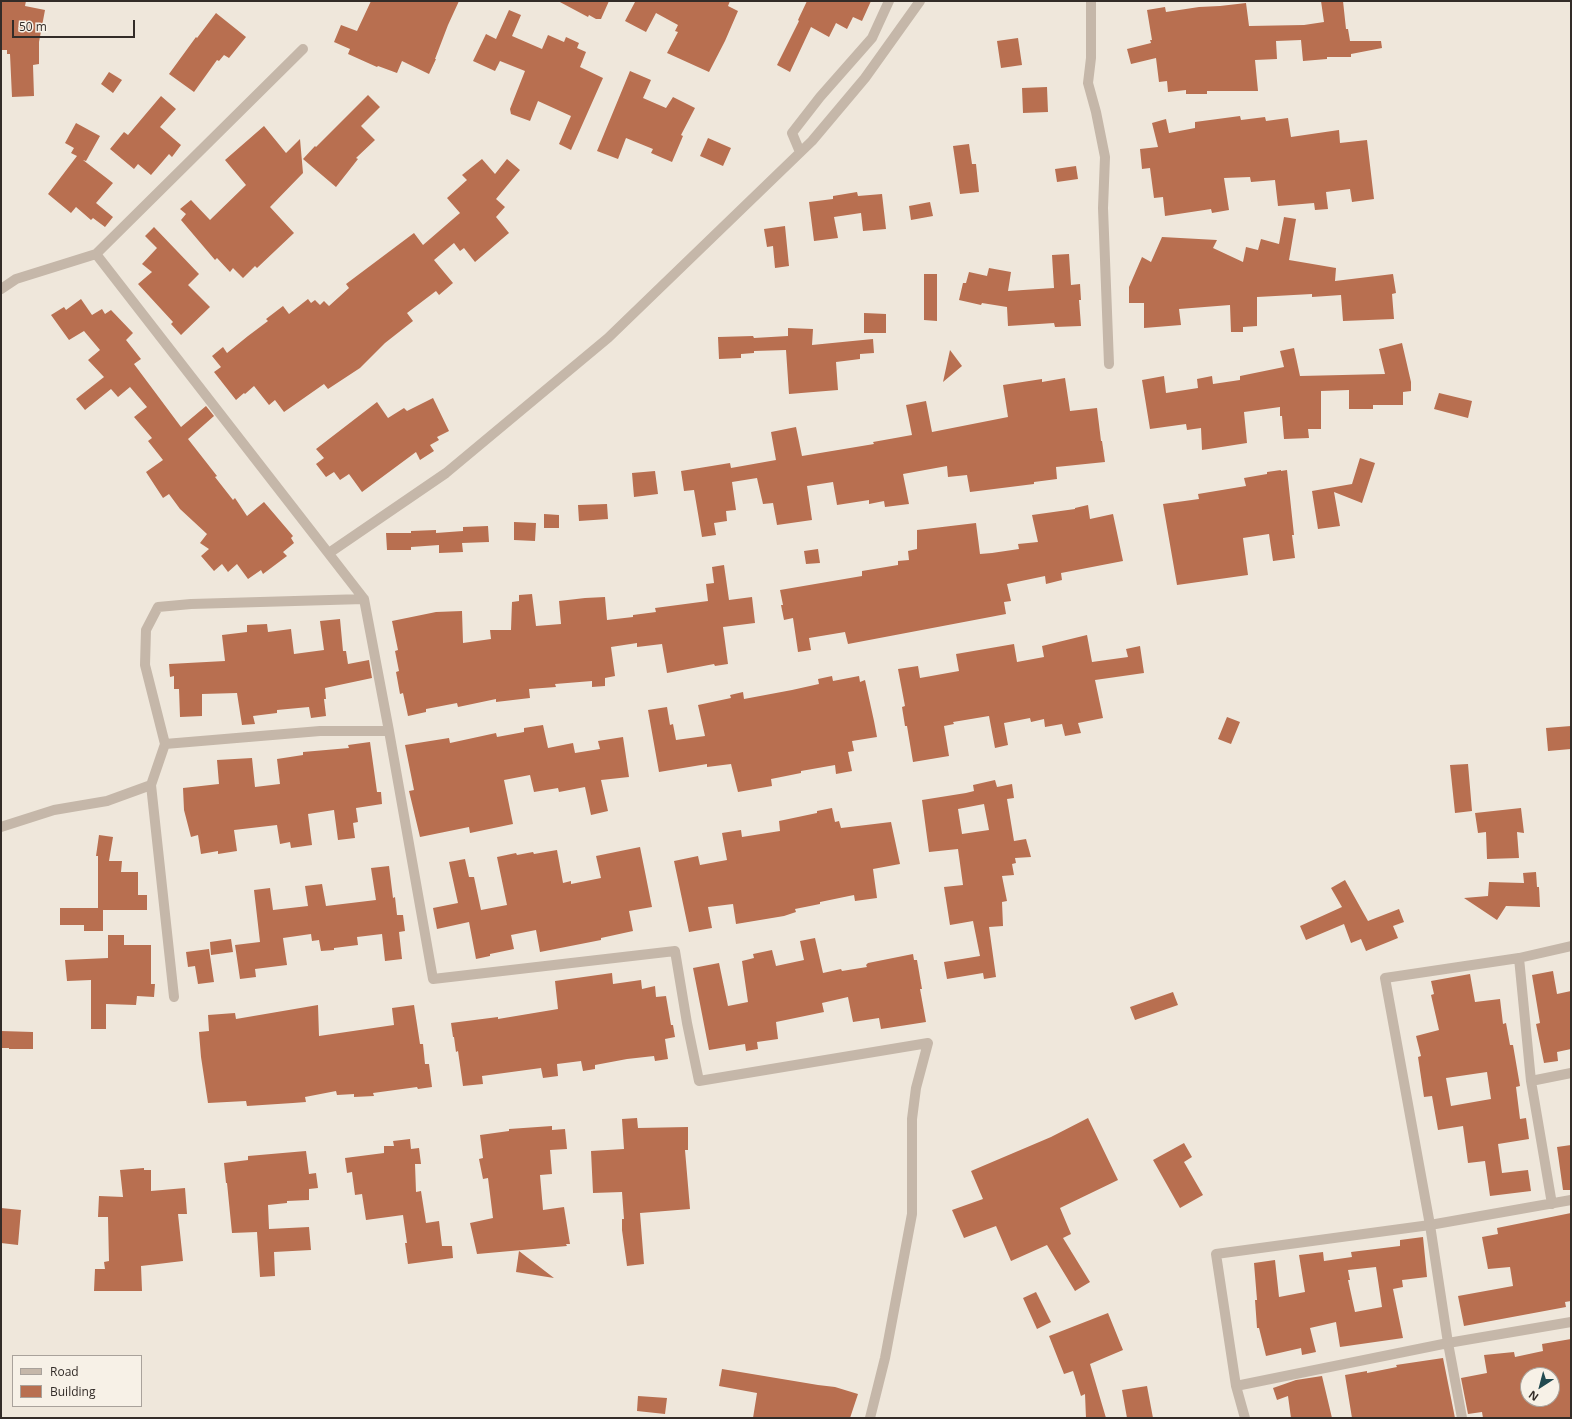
<!DOCTYPE html>
<style>
body{margin:0}
#map{position:relative;width:1572px;height:1419px;overflow:hidden;background:#efe7db;font-family:"Open Sans",sans-serif}
canvas{display:block}
.frame{position:absolute;inset:0;border:2px solid #332c28;pointer-events:none}
.legend{position:absolute;left:12px;top:1355px;width:130px;height:52px;box-sizing:border-box;background:#f7f1e7;border:1px solid #a9a29b;margin:0;padding:5px 7px;list-style:none;font-size:12px;color:#332c28}
.legend li{display:flex;align-items:center;gap:8px;height:20px}
.legend b{width:20px;border:1px solid #a9a29b}
.north{position:absolute;left:1520px;top:1367px;width:40px;height:40px;box-sizing:border-box;background:#f7f1e7;border:1px solid #a9a29b;border-radius:50%;rotate:216deg;font-size:11px;font-weight:700;line-height:16px;text-align:center;color:#332c28}
.north::after{content:'';display:block;margin:auto;width:14px;height:18px;background:#224a50;clip-path:polygon(50% 0,100% 100%,50% 72%,0 100%)}
.scale{position:absolute;left:12px;top:20px;width:123px;height:18px;box-sizing:border-box;border:2px solid #332c28;border-top:0;padding-left:5px;font-size:12px;line-height:14px;white-space:nowrap;color:#332c28;-webkit-text-stroke:3px #f7f1e7;paint-order:stroke}
</style>
<div id="map">
<canvas width="1572" height="1419"></canvas>
<div class="frame"></div>
<ul class="legend">
<li><b style="height:5px;background:#c5b7a9"></b>Road</li>
<li><b style="height:11px;background:#b86f50"></b>Building</li>
</ul>
<div class="north">N</div>
<div class="scale">50 m</div>
</div>
<script>
const context = document.querySelector('canvas').getContext('2d');
context.lineJoin = 'round';
function paint(path, color) { context.fillStyle = color; context.fill(path, 'evenodd'); }
const shape = rows => new Path2D(rows.map(r => 'M' + r).join(''));
function stroke(path, color, width, dash) { context.strokeStyle = color; context.lineWidth = width; context.lineCap = dash ? 'butt' : 'round'; context.setLineDash(dash || []); context.stroke(path); }
paint(shape([
 [1,1,26,1,25,6,45,10,39,42,39,64,33,65,34,96,12,97,10,54,7,54,7,50,1,50],
 [371,1,459,1,448,25,435,59,436,59,429,74,402,61,397,73,378,66,377,67,348,54,350,49,334,42,341,25,357,31],
 [558,1,609,1,601,19,596,19,589,15,588,17],
 [634,1,730,1,728,6,738,11,725,41,709,72,667,53,678,32,675,31,678,25,656,13,646,32,625,21,635,2],
 [807,1,871,1,862,21,853,17,847,29,836,23,829,37,811,27,790,72,777,65,799,21,798,20],
 [1321,1,1343,1,1346,29,1348,29,1350,41,1381,41,1382,48,1351,54,1351,57,1327,57,1327,59,1303,61,1301,40,1276,41,1277,59,1255,60,1258,91,1207,91,1207,94,1186,94,1186,90,1168,92,1167,81,1159,82,1156,58,1131,64,1127,49,1151,43,1150,40,1152,40,1147,10,1165,7,1166,12,1199,7,1220,6,1246,3,1249,26,1304,25,1324,22],
 [509,10,521,15,512,36,542,49,548,35,564,42,566,37,579,43,577,48,586,52,580,67,603,78,571,150,559,144,571,116,538,101,530,121,511,114,510,109,525,71,500,61,495,71,473,61,486,34,496,39],
 [216,13,246,37,229,58,224,55,219,61,217,60,194,92,169,74,196,37,197,38],
 [1018,38,1022,65,1001,68,997,41],
 [630,71,651,80,643,98,666,108,673,97,695,108,681,135,683,136,672,162,651,153,653,149,626,138,618,159,597,151],
 [109,72,122,80,113,93,101,84],
 [1047,87,1048,112,1023,113,1022,88],
 [368,95,380,107,361,126,375,140,356,158,358,159,336,187,303,159,315,146,316,147],
 [161,96,176,109,160,127,181,145,172,157,169,154,151,175,138,164,134,169,110,149,124,132,128,135],
 [1240,116,1241,120,1265,117,1266,121,1288,118,1291,137,1339,130,1340,143,1367,140,1374,199,1352,202,1350,189,1326,192,1328,209,1315,210,1314,203,1278,206,1275,180,1251,182,1250,177,1224,178,1229,210,1212,213,1211,209,1165,216,1163,197,1154,198,1150,168,1142,169,1140,149,1158,147,1152,123,1166,119,1169,133,1195,128,1195,122],
 [76,123,100,136,86,161,83,160,113,183,96,203,113,217,105,227,93,218,91,220,76,207,71,213,48,194,77,156,71,153,74,148,65,143],
 [264,126,286,153,300,139,303,173,270,207,294,233,257,268,255,266,243,278,233,268,230,272,217,258,215,260,181,220,186,214,180,209,191,200,210,220,246,185,225,160],
 [708,138,731,148,723,166,700,156],
 [969,144,972,164,976,164,979,192,960,194,953,146],
 [482,159,495,174,507,159,520,170,496,199,505,207,496,217,509,233,475,262,464,248,460,251,454,243,434,260,453,283,439,295,436,291,407,313,413,321,385,343,360,368,328,389,324,384,284,412,275,400,269,405,254,386,245,394,244,393,236,400,214,372,221,367,212,356,223,347,227,353,248,336,268,321,266,319,283,306,289,314,308,299,311,303,315,300,320,305,324,301,329,306,349,288,346,284,414,233,423,245,460,213,447,198,467,180,462,175],
 [1076,166,1078,179,1057,182,1055,169],
 [857,192,858,196,882,194,886,229,863,231,861,213,834,217,838,238,814,241,809,202,833,199,833,196],
 [930,202,933,216,911,220,909,206],
 [1284,217,1296,219,1289,260,1336,268,1335,281,1393,274,1396,293,1392,294,1394,319,1343,321,1341,295,1312,297,1312,294,1257,297,1257,326,1243,327,1243,332,1231,332,1230,305,1179,309,1181,325,1144,328,1144,303,1129,303,1129,287,1142,257,1151,262,1162,237,1217,240,1213,248,1243,262,1246,247,1258,250,1261,239,1279,244],
 [785,226,789,266,775,268,773,246,767,247,764,229],
 [154,227,199,274,188,285,210,307,181,335,171,324,173,322,138,284,152,272,142,264,157,248,145,236],
 [1069,254,1071,285,1080,284,1081,300,1079,300,1081,326,1055,327,1054,323,1008,326,1007,307,982,303,981,305,959,300,963,283,966,283,969,272,987,276,989,268,1011,272,1008,291,1054,288,1052,255],
 [924,274,937,274,937,321,924,320],
 [81,299,92,315,102,309,105,314,111,310,133,333,126,340,141,359,134,364,181,427,206,406,214,416,188,439,217,476,215,477,233,500,235,498,247,516,264,502,293,536,291,538,294,543,283,552,287,556,263,574,261,570,248,579,237,564,228,572,222,564,214,571,201,556,209,549,200,543,207,534,180,509,169,494,163,498,146,472,163,460,148,441,152,438,134,417,147,407,130,387,118,397,111,389,85,410,76,399,104,377,88,360,100,350,84,331,69,340,51,315,64,307,66,310],
 [864,313,886,314,886,333,864,333],
 [788,328,813,329,812,345,873,339,874,353,860,354,860,359,836,362,838,390,789,394,786,350,754,351,754,353,741,354,741,358,719,359,718,337,753,336,754,338,788,336],
 [1402,343,1411,382,1411,391,1403,392,1403,405,1373,405,1373,409,1349,409,1349,390,1321,391,1321,429,1308,429,1309,438,1284,439,1282,416,1280,416,1280,407,1244,412,1247,443,1202,450,1201,428,1187,430,1186,424,1150,429,1142,380,1164,376,1166,393,1198,388,1197,379,1212,376,1213,384,1240,380,1240,376,1284,367,1280,351,1294,348,1300,376,1385,374,1379,349],
 [950,350,962,366,943,382],
 [1065,378,1070,411,1097,408,1101,441,1102,441,1105,462,1056,467,1057,479,1034,482,1034,484,970,492,967,475,948,477,947,466,903,474,909,504,885,507,884,501,869,504,869,500,837,505,833,482,807,486,812,520,777,525,773,503,763,504,757,478,732,482,736,510,726,511,727,521,714,523,716,535,702,537,694,490,684,491,681,471,730,463,731,468,776,460,771,432,796,427,802,456,874,444,873,442,912,435,906,405,926,401,932,432,1008,417,1003,385,1042,379,1042,382],
 [1439,393,1472,401,1468,418,1434,409],
 [433,398,449,431,437,437,439,440,430,445,434,451,420,460,416,452,362,492,349,474,340,480,334,472,326,477,316,464,324,458,316,449,377,402,388,418,404,408,407,411],
 [1360,458,1375,463,1362,503,1334,492,1340,526,1318,529,1312,491,1352,484],
 [1281,470,1281,471,1287,470,1294,535,1292,535,1295,558,1273,561,1269,534,1243,538,1248,575,1177,585,1163,504,1199,499,1198,494,1246,486,1244,478,1267,474,1267,472],
 [655,471,658,494,634,497,632,473],
 [607,504,608,519,579,521,578,505],
 [1088,505,1090,519,1113,514,1123,561,1061,573,1062,580,1046,584,1045,576,1007,584,1011,601,1004,602,1006,614,848,644,845,632,809,638,811,650,798,652,793,618,784,620,781,605,783,605,780,590,862,576,862,571,898,565,898,561,909,560,908,551,917,549,917,530,976,523,980,554,992,553,1019,549,1018,544,1038,542,1032,515,1075,509,1075,508],
 [544,514,559,515,559,528,544,528],
 [514,522,536,523,535,541,514,540],
 [488,526,489,542,462,543,463,552,439,553,439,545,411,547,411,550,387,550,386,533,411,533,411,531,436,530,436,533,463,531,463,527],
 [818,549,820,563,806,564,804,551],
 [724,565,729,600,752,597,755,623,723,627,728,664,715,666,714,664,667,673,662,644,637,647,637,643,611,647,615,676,605,678,605,686,592,687,592,681,555,684,556,687,529,689,530,698,496,702,496,699,458,707,457,703,426,709,426,712,408,716,403,693,400,694,396,672,399,671,395,651,398,650,392,621,436,612,462,611,463,643,491,639,490,630,511,630,512,602,519,601,519,595,532,594,536,626,561,624,559,601,585,598,605,597,607,620,633,617,633,615,656,612,655,608,708,601,706,584,714,583,712,567],
 [340,619,343,651,346,651,348,664,369,660,372,678,325,688,326,699,324,699,326,716,311,718,309,707,277,710,277,713,253,716,255,724,242,725,237,693,202,694,202,716,180,717,179,689,174,689,174,676,170,677,169,664,225,661,222,635,247,632,247,625,267,624,268,632,291,629,294,654,324,650,320,621],
 [1087,635,1092,662,1128,657,1126,649,1140,646,1144,673,1095,680,1103,718,1078,723,1081,733,1065,736,1062,724,1045,727,1044,719,1031,722,1030,718,1004,723,1008,745,995,748,989,716,953,722,954,724,944,726,949,756,913,762,907,726,905,726,902,707,905,706,898,669,918,666,920,678,959,671,956,654,1014,644,1017,662,1044,657,1042,646],
 [832,676,833,681,859,676,860,682,865,680,874,721,877,737,852,741,854,751,848,752,852,771,836,774,835,765,801,771,801,773,771,779,772,786,738,792,731,764,707,767,707,764,659,772,648,710,667,707,670,725,673,724,676,740,705,736,698,705,731,698,730,695,743,692,744,699,792,690,819,684,818,679],
 [1227,717,1240,722,1231,744,1218,739],
 [543,725,548,748,573,743,575,753,600,749,598,741,623,737,629,777,601,780,608,811,591,815,585,787,559,792,558,788,534,792,530,775,504,780,513,824,470,833,469,827,420,837,409,791,414,790,405,745,449,738,450,743,496,733,497,737,524,732,524,728],
 [1571,726,1571,749,1548,751,1546,728],
 [370,742,377,792,381,792,382,804,356,808,358,822,353,823,355,838,338,840,334,810,308,814,312,845,291,848,290,842,280,844,277,825,234,830,237,851,218,854,218,851,201,854,198,835,191,837,184,810,183,788,219,784,217,760,252,758,255,787,280,784,277,759,303,755,303,752,349,748,348,745],
 [1468,764,1472,811,1455,813,1450,765],
 [995,780,997,787,1012,784,1014,798,1007,799,1014,841,1026,839,1031,857,1015,858,1016,863,1012,864,1014,875,1002,876,1007,901,1002,902,1003,926,989,927,996,977,984,979,983,973,947,979,944,962,980,956,973,921,950,925,944,887,963,885,958,849,929,852,922,800,966,793,974,791,973,785],
 [984,804,989,830,962,834,958,809],
 [832,808,835,822,839,821,841,828,891,822,900,864,873,869,877,898,855,901,854,895,820,902,820,904,795,909,796,912,784,916,736,924,733,904,708,907,712,928,689,932,674,861,698,856,700,865,727,860,722,833,741,830,742,837,780,831,779,821,817,813,817,811],
 [1521,808,1524,833,1517,832,1519,858,1487,859,1486,832,1478,833,1475,813],
 [99,835,113,837,109,861,122,861,121,872,138,872,138,895,147,895,147,910,103,910,103,931,84,931,84,925,60,925,60,908,98,908,98,856,96,856],
 [640,847,652,907,629,911,633,931,601,938,601,940,540,952,536,930,511,935,514,949,490,954,490,956,476,959,469,922,437,929,433,908,458,903,449,862,465,859,469,877,474,877,481,910,507,905,497,857,516,853,517,855,533,852,534,854,557,850,563,883,571,881,571,884,601,878,596,856],
 [389,866,393,898,395,897,397,915,403,915,405,931,399,932,402,959,385,961,382,934,357,937,358,945,334,948,334,950,321,951,319,940,312,941,311,934,283,938,287,965,255,969,256,977,240,979,235,945,260,942,254,890,270,888,273,910,308,906,305,886,322,884,326,906,376,900,371,868],
 [1536,872,1537,887,1539,887,1540,907,1506,906,1497,920,1464,898,1488,896,1489,882,1524,883,1523,873],
 [1345,880,1368,921,1399,909,1404,922,1393,926,1398,938,1366,951,1361,939,1351,943,1344,924,1306,940,1300,926,1342,907,1331,888],
 [108,935,124,935,124,945,151,945,151,984,155,984,154,997,137,996,136,1005,106,1004,106,1029,91,1029,91,980,67,981,65,960,108,958],
 [815,938,823,973,841,969,842,971,867,967,866,965,868,963,913,954,914,960,917,960,922,989,920,989,926,1022,881,1029,879,1018,853,1022,848,997,822,1003,824,1012,776,1022,778,1039,757,1042,758,1049,746,1051,745,1044,709,1050,693,968,719,963,728,1006,748,1002,742,961,754,958,753,954,772,950,776,966,804,960,800,941],
 [231,939,233,952,211,955,210,942],
 [209,949,214,982,198,984,195,966,188,967,186,952],
 [1553,971,1557,994,1571,991,1571,1049,1557,1052,1558,1061,1544,1063,1536,1024,1540,1023,1532,975],
 [612,973,613,984,641,980,642,989,655,986,656,997,666,996,671,1025,673,1025,675,1037,665,1039,668,1059,655,1061,654,1056,627,1059,595,1065,595,1069,583,1071,581,1061,557,1064,558,1076,543,1078,541,1068,482,1076,483,1084,463,1086,458,1051,456,1052,454,1037,453,1037,451,1023,498,1017,498,1019,558,1009,555,981],
 [1470,974,1475,1002,1500,999,1503,1024,1506,1023,1510,1045,1513,1045,1520,1086,1516,1087,1520,1119,1526,1118,1529,1139,1498,1144,1502,1173,1528,1170,1531,1191,1490,1196,1485,1161,1468,1163,1463,1126,1438,1130,1432,1096,1424,1097,1418,1057,1421,1056,1416,1036,1439,1030,1431,995,1434,994,1431,981],
 [1487,1072,1491,1099,1451,1106,1446,1078],
 [1173,992,1178,1005,1135,1020,1130,1007],
 [318,1005,319,1036,394,1025,392,1008,414,1005,420,1044,423,1044,425,1064,429,1064,432,1087,418,1089,417,1087,373,1093,374,1096,354,1097,354,1094,337,1095,336,1091,305,1097,306,1102,293,1103,247,1106,246,1101,208,1103,201,1057,199,1032,209,1031,208,1015,235,1013,236,1019],
 [1,1031,33,1032,33,1049,9,1049,9,1048,1,1048],
 [637,1118,638,1128,688,1127,688,1150,685,1150,690,1209,640,1213,644,1264,627,1266,622,1230,622,1219,624,1219,622,1192,593,1193,591,1151,624,1149,622,1119],
 [1088,1118,1118,1180,1060,1208,1071,1234,1063,1238,1090,1282,1075,1291,1047,1245,1011,1261,996,1226,964,1238,952,1210,983,1199,971,1171,1051,1137],
 [552,1126,552,1130,565,1129,567,1149,550,1150,552,1174,540,1175,543,1210,564,1207,570,1244,566,1244,567,1246,477,1254,470,1223,493,1218,488,1178,483,1179,479,1159,483,1158,480,1135,509,1131,509,1129],
 [410,1139,411,1149,419,1148,421,1164,415,1164,416,1192,421,1191,426,1223,439,1221,442,1246,452,1246,453,1258,408,1264,405,1243,407,1243,403,1215,366,1220,362,1194,355,1195,352,1172,347,1173,345,1158,384,1153,384,1146,394,1146,393,1141],
 [1184,1143,1192,1157,1184,1162,1203,1195,1180,1208,1153,1160],
 [1571,1145,1571,1190,1563,1190,1557,1147],
 [306,1151,309,1174,316,1173,318,1188,309,1189,309,1200,287,1201,287,1203,268,1205,269,1229,309,1227,311,1250,274,1252,275,1276,260,1277,257,1232,232,1233,227,1183,226,1183,224,1163,248,1160,248,1156],
 [144,1168,144,1170,151,1170,151,1191,185,1188,187,1214,178,1214,183,1261,141,1266,142,1291,94,1291,95,1269,105,1269,104,1262,109,1261,108,1217,98,1217,99,1196,123,1197,120,1170],
 [1,1208,21,1210,18,1245,1,1243],
 [1571,1213,1571,1301,1565,1302,1566,1307,1464,1326,1458,1296,1513,1286,1510,1267,1488,1269,1482,1237,1498,1234,1497,1228],
 [1423,1237,1427,1277,1402,1280,1403,1287,1393,1289,1403,1338,1340,1347,1336,1322,1310,1328,1316,1352,1302,1355,1301,1348,1266,1356,1259,1328,1257,1328,1255,1300,1257,1300,1254,1263,1275,1260,1279,1297,1305,1292,1299,1255,1323,1252,1324,1261,1352,1257,1351,1252,1400,1246,1400,1240],
 [1376,1267,1382,1307,1355,1312,1348,1280,1350,1280,1348,1270],
 [519,1251,554,1278,516,1272],
 [1036,1292,1051,1322,1037,1329,1023,1298],
 [1108,1313,1123,1350,1090,1364,1106,1418,1086,1418,1085,1394,1081,1396,1073,1371,1064,1374,1049,1336],
 [1571,1339,1571,1418,1483,1418,1482,1412,1468,1414,1461,1378,1487,1373,1484,1355,1514,1352,1515,1357,1543,1351,1542,1344],
 [1528,1375,1552,1375,1552,1399,1528,1399],
 [1443,1358,1455,1418,1352,1418,1345,1375,1367,1371,1367,1373,1397,1367,1396,1365],
 [722,1369,818,1385,835,1387,858,1394,850,1418,753,1418,757,1393,719,1386],
 [1322,1376,1332,1418,1291,1418,1288,1396,1277,1400,1273,1388,1296,1380],
 [1147,1386,1153,1418,1127,1418,1122,1390],
 [638,1396,667,1398,665,1414,637,1411]
]), '#b86f50');
stroke(shape([
 [1091,1,1091,58,1088,83,1096,112,1105,157,1103,208,1109,364],
 [800,152,792,133,820,97,872,38,889,1],
 [96,254,364,599,389,731],
 [1,289,16,279,96,254,303,49],
 [329,553,446,473,608,338,812,141,865,78,920,1],
 [165,744,320,731,389,731,433,979,675,951,687,1023,699,1081,928,1043,916,1088,912,1119,912,1214,885,1358,870,1418],
 [1,827,54,810,107,801,151,785],
 [1519,958,1531,1081,1552,1204],
 [174,997,151,785,165,744,145,665,146,630,158,607,191,604,364,599],
 [1531,1081,1571,1073],
 [1236,1386,1448,1343,1571,1322],
 [1245,1418,1236,1386,1216,1254,1430,1225,1571,1200],
 [1462,1418,1448,1343,1430,1225,1385,978,1519,958,1571,946]
]), '#c5b7a9', 10);
</script>
